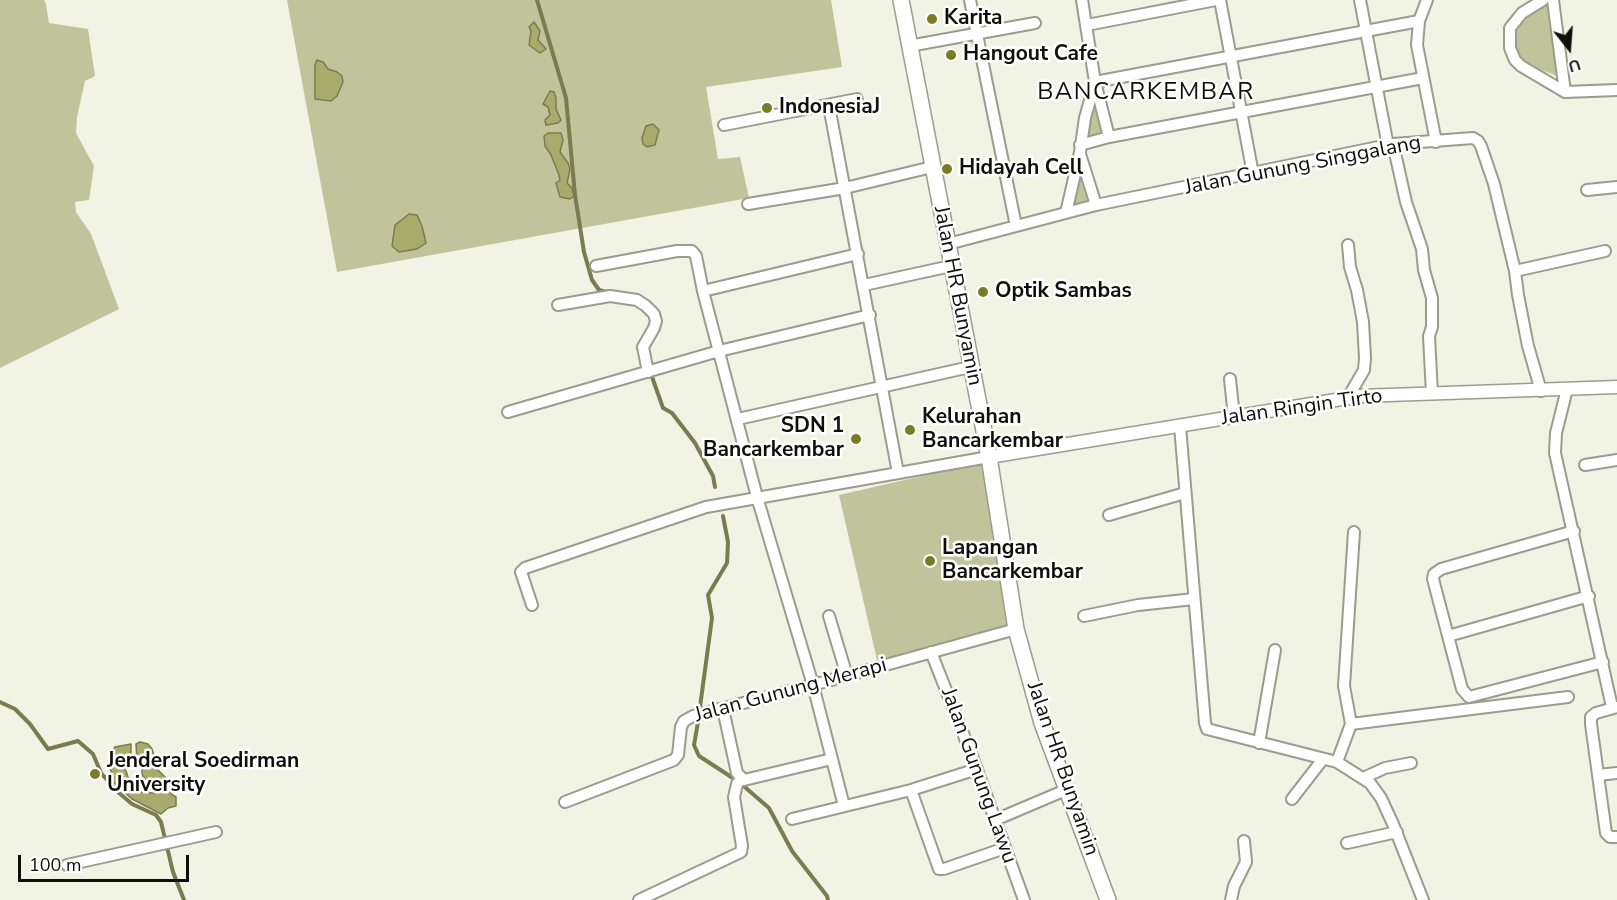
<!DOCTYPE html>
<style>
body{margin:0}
#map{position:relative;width:1617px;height:900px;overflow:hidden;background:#f1f3e4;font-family:"Nunito Sans",sans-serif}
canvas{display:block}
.north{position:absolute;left:1539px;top:18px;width:60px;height:60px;-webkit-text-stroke:4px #fff;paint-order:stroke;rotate:163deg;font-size:16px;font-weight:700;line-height:24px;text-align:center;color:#0e0f0a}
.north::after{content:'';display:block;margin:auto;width:21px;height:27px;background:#0e0f0a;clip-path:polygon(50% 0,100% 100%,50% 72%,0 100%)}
.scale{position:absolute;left:18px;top:855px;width:171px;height:27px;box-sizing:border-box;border:3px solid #0e0f0a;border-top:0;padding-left:8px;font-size:18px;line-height:21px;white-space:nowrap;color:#0e0f0a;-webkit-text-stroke:4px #fff;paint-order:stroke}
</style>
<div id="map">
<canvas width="1617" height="900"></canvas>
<div class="north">U</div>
<div class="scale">100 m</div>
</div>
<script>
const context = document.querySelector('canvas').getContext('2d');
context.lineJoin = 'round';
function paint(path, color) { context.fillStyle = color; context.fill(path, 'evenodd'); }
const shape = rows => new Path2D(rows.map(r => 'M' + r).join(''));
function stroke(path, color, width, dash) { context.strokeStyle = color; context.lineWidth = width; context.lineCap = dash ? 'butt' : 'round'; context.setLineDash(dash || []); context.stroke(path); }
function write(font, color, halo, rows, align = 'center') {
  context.font = font + ' "Nunito Sans",sans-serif'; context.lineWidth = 5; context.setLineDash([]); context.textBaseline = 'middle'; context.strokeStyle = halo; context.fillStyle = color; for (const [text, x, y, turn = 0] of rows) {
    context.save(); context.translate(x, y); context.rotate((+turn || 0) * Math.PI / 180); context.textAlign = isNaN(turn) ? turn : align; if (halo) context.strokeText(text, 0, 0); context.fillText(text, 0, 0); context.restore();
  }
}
paint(shape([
 [0,0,44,0,46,4,49,23,88,29,95,76,85,81,77,117,76,133,94,166,89,200,75,202,76,212,91,234,119,309,0,368],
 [287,0,831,0,842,67,706,87,718,159,740,157,749,198,337,272],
 [1549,1,1560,77,1525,64,1517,57,1512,36,1517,25,1524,17],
 [1099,105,1105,134,1084,138,1089,107],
 [1078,175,1085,175,1090,201,1074,205],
 [983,462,1020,627,877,660,839,495]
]), '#c1c49b');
const water = shape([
 [534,22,540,31,538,40,546,49,540,53,529,45,531,31,529,27,534,22],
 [317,60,323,62,328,69,337,72,342,76,343,82,337,96,331,101,315,99,315,65,317,60],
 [550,91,554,92,556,98,556,109,561,120,558,123,546,125,545,120,550,115,548,107,543,104,550,91],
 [653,124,659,130,655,145,647,147,643,144,642,138,646,126,653,124],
 [548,133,561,133,563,140,560,152,568,163,570,169,567,183,572,188,574,196,570,199,560,197,556,183,560,180,559,175,551,155,545,146,544,136,548,133],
 [409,214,417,215,422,226,426,243,417,249,399,252,392,246,395,225,409,214],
 [140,742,148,744,152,749,156,761,155,767,170,782,164,786,159,789,153,787,142,775,142,768,137,762,136,744,140,742],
 [131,744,131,758,126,760,124,765,132,789,141,792,154,793,170,788,171,794,176,797,176,806,168,808,161,814,132,799,111,780,112,774,108,763,110,753,115,747,131,744]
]);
paint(water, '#a8ab6c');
stroke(water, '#7a7c4f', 1.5);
stroke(shape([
 [537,0,566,98,575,195,584,252,592,280,599,290,606,292],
 [651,374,663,408,672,413,695,443,713,476,715,487],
 [0,702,15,709,30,724,48,749,78,741,93,754,101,773,118,792,132,804,156,815,161,822,173,872,184,900],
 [700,707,712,618,708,595,727,563,728,542,723,516],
 [698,722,694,745,699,756,739,782,769,808,792,851,827,896,828,900]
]), '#7a7c4f', 4);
const minor = shape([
 [970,0,1016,226],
 [1220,0,1253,174],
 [1360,0,1388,146],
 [1427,0,1419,21,1417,45,1436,142],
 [1543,0,1522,13,1510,28,1510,48,1515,60,1521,66,1565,92,1617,90],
 [1553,0,1565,92],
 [1087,25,1216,0],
 [909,46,1035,23],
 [829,106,898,473],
 [724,125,857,99],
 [1109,137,1095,82,1419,21],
 [1393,144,1406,202,1422,249,1424,270,1432,298,1432,327,1429,336,1432,394],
 [1080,145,1109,137,1423,78],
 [1080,154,1096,205],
 [1587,190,1617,187],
 [748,204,845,188,932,167],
 [1066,213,1080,152,1085,118,1095,82,1082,0],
 [948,244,1096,205,1393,144,1473,138,1478,141,1481,146,1494,184,1515,271,1518,295,1528,346,1541,391],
 [596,266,677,251,692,251,696,256,703,291,757,497,813,685,844,806],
 [1515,271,1605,251],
 [864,285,951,266],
 [703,291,858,254],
 [558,305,610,296,637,300,646,306,654,314,656,321,654,328,643,347,648,372],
 [1230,379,1234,417],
 [1567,389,1556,433,1555,453,1612,707],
 [1347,399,1364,370,1365,358,1363,322,1357,290,1350,267,1348,245],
 [508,412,719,351,870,315],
 [738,419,970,367],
 [1180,426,1205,723,1207,729,1337,762,1370,783,1381,798,1393,824,1423,900],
 [1585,465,1617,460],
 [1109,515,1185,493],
 [1574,531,1441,569,1434,574,1433,579,1462,689,1469,697,1603,662],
 [532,605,521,572,525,568,706,507,989,457],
 [829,616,847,676],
 [1084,616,1138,605,1194,599],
 [1448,636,1589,596],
 [931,652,972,756,1024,900],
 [1617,707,1596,713,1591,717,1591,724,1606,833,1610,837,1617,837],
 [723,709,737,773,744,780,832,759],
 [1351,724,1568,697],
 [1259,743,1275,650],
 [1337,762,1351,724,1344,686,1354,532],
 [1598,775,1617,773],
 [1363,778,1385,768,1411,763],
 [911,790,939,869,944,869,1005,848],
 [1292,799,1323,759],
 [565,802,674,760,678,755,681,727,684,721,693,716,813,685,1016,629],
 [792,819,911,790,977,769],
 [995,820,1068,789],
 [1347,843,1397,832],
 [67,865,216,832],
 [639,900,741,852,742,846,734,797,737,784,742,778],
 [1231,900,1234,886,1246,862,1244,841]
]);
const tertiary = shape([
 [989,457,1360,396,1617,387]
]);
const secondary = shape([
 [901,0,989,457,1016,629,1042,723,1108,900]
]);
stroke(minor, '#9b9c8e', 14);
stroke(tertiary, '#9b9c8e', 15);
stroke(secondary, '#9b9c8e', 18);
stroke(minor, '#fff', 10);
stroke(tertiary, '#fff', 12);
stroke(secondary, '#fff', 15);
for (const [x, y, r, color] of [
 [932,19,6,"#7a7c25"],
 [951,55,6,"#7a7c25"],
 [767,108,6,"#7a7c25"],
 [947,169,6,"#7a7c25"],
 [983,292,6,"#7a7c25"],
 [910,430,6,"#7a7c25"],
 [856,439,6,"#7a7c25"],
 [930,561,6,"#7a7c25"],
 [95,774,6,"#7a7c25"]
]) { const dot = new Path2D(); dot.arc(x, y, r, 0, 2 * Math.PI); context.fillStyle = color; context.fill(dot); stroke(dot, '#fff', 2); }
write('bold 21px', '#0e0f0a', '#fff', [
 ["Karita",944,19],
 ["Hangout Cafe",963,55],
 ["IndonesiaJ",779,108],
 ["Hidayah Cell",959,169],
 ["Optik Sambas",995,292],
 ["Kelurahan",922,418],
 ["Bancarkembar",922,442],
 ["SDN 1",844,427,"right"],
 ["Bancarkembar",844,451,"right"],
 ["Lapangan",942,549],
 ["Bancarkembar",942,573],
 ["Jenderal Soedirman",107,762],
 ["University",107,786]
], 'left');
write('21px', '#0e0f0a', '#fff', [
 ["Jalan Gunung Singgalang",1303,166,-11],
 ["Jalan HR Bunyamin",957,296,79],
 ["Jalan Ringin Tirto",1302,408,-8],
 ["Jalan Gunung Merapi",791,691,-15],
 ["Jalan HR Bunyamin",1062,769,71],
 ["Jalan Gunung Lawu",978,776,70]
]);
context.letterSpacing = '1.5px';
write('24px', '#0e0f0a', '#fff', [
 ["BANCARKEMBAR",1146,93]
]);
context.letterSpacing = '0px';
</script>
